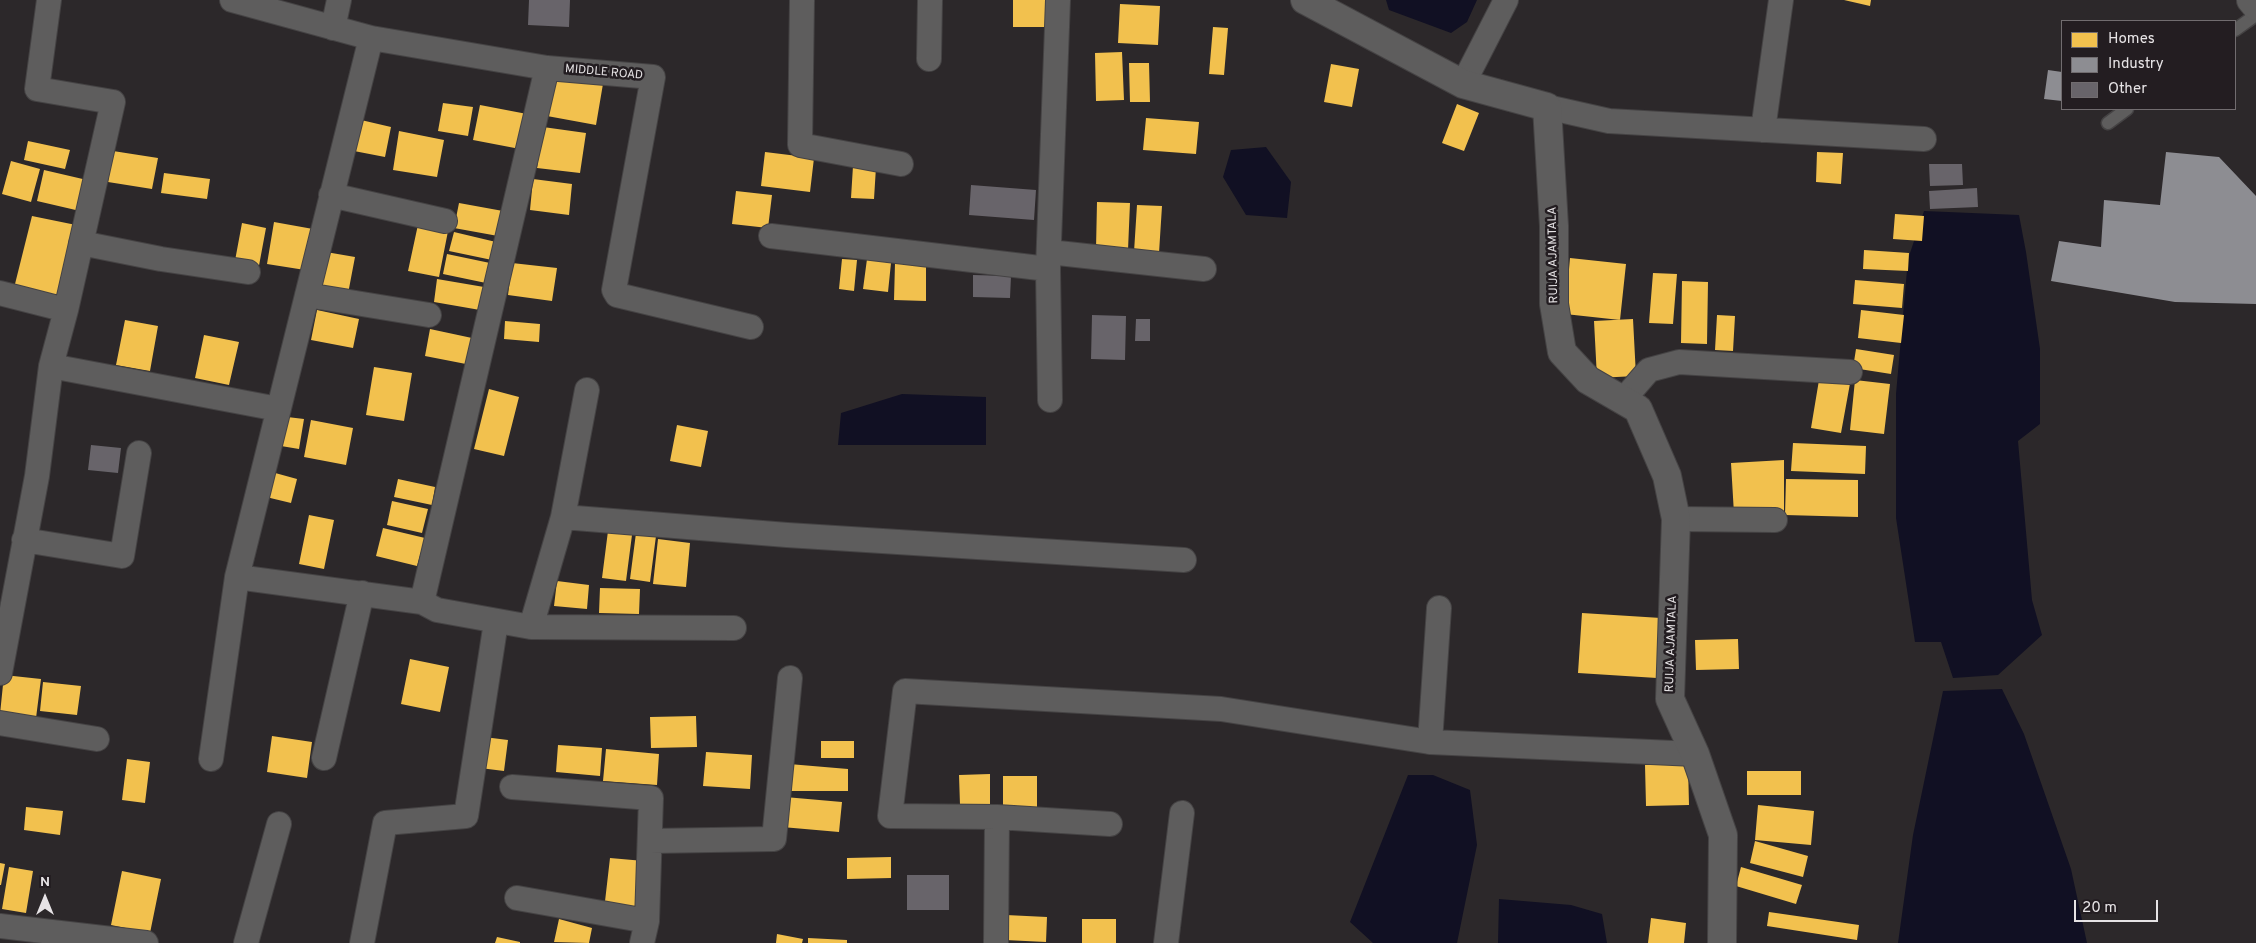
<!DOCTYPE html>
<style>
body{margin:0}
#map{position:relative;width:2256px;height:943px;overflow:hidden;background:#2c282a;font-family:Overpass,sans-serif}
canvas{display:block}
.legend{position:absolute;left:2061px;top:20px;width:175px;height:90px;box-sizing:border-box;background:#231d21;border:1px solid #716c6f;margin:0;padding:6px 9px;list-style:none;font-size:15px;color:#e6e3e5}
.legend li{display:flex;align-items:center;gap:10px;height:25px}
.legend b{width:25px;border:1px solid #716c6f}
.north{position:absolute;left:20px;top:873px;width:50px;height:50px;-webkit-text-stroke:4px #231d21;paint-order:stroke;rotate:0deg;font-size:14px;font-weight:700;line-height:20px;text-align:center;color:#e6e3e5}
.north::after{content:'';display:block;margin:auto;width:18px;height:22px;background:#e6e3e5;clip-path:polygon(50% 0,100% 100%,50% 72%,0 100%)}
.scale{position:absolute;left:2074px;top:900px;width:84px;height:22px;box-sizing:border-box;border:2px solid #e6e3e5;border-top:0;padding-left:6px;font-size:15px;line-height:18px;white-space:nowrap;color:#e6e3e5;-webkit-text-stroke:4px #231d21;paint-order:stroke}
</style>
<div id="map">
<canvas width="2256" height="943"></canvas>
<ul class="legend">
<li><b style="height:14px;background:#f2c14e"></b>Homes</li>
<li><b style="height:14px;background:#8d8d92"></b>Industry</li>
<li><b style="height:14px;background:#68646a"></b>Other</li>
</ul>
<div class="north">N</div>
<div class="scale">20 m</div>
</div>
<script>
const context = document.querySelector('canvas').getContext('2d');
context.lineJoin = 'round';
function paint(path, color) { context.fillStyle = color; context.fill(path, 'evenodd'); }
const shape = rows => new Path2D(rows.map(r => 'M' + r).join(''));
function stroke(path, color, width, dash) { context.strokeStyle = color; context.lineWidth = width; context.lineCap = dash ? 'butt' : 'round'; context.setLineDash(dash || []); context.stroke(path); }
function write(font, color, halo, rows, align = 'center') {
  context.font = font + ' Overpass,sans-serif'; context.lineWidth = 5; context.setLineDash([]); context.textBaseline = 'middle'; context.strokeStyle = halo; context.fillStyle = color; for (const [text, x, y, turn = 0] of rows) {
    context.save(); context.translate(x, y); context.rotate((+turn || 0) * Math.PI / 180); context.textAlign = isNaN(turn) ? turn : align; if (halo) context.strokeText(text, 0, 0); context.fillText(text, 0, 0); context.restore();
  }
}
paint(shape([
 [1386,0,1477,0,1467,22,1451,33,1389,10],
 [1266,147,1291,182,1287,218,1246,215,1223,177,1231,150],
 [1924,211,2019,215,2026,252,2040,349,2040,424,2018,441,2032,600,2042,635,1998,675,1953,678,1941,642,1915,642,1896,518,1896,394,1908,259],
 [902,394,986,397,986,445,838,445,841,413],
 [2002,689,2024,734,2071,869,2087,943,1898,943,1913,835,1943,691],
 [1408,775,1433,775,1470,790,1477,845,1457,943,1373,943,1350,922],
 [1499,899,1571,905,1602,914,1607,943,1498,943]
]), '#111023');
paint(shape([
 [1013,0,1045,0,1045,27,1013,27],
 [1844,0,1871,0,1870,6],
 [1120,4,1160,6,1158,45,1118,43],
 [1213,27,1228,28,1224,75,1209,74],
 [1122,52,1124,100,1096,101,1095,53],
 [1129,63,1149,63,1150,102,1130,102],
 [1331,64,1359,69,1352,107,1324,102],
 [555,70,604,78,596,125,547,116],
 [443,103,473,107,468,136,438,131],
 [1457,104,1479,113,1464,151,1442,143],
 [480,105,527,114,520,149,473,140],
 [1146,118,1199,122,1196,154,1143,150],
 [361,120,391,127,385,157,354,151],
 [543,127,586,133,580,173,537,168],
 [399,131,444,140,437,177,393,170],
 [28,141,70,150,65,169,24,160],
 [113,151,158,158,152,189,108,182],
 [765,152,814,158,810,192,761,186],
 [1817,152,1843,153,1841,184,1816,182],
 [11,161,40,169,31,202,2,194],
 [853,166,876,167,874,199,851,198],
 [44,170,87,180,80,211,37,201],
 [164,173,210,179,207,199,161,193],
 [533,179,572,184,569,215,530,210],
 [736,191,772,195,768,228,732,224],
 [1097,202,1130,203,1128,250,1096,249],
 [459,203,503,211,498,236,454,228],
 [1137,205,1162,206,1159,253,1134,252],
 [1895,214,1924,216,1922,241,1893,239],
 [32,216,76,225,62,304,13,292],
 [419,220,449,226,439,277,408,271],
 [274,222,313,229,305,270,267,264],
 [242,223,266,228,258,271,234,266],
 [454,232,496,242,492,260,449,251],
 [1864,250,1909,253,1908,271,1863,269],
 [326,252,355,257,347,299,319,295],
 [447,254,490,263,486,283,443,274],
 [1570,258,1626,264,1620,320,1565,314],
 [842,259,857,260,854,291,839,289],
 [867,259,891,263,888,292,863,289],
 [512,263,557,268,552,301,508,295],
 [895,263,926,263,926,301,894,300],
 [1653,273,1677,274,1673,324,1649,323],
 [437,279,484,287,480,310,434,302],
 [1855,280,1904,284,1902,308,1853,304],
 [1682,281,1708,282,1707,344,1681,343],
 [317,310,359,319,353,348,311,340],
 [1861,310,1904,315,1901,343,1858,338],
 [1717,315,1735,316,1733,351,1715,350],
 [1633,319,1636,376,1597,378,1594,321],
 [125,320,158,326,150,371,116,365],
 [505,321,540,324,539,342,504,339],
 [430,329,472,338,466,364,425,356],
 [204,335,239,342,229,385,195,378],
 [1856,349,1894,355,1891,374,1853,368],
 [374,367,412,373,404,421,366,415],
 [1820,374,1851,378,1841,433,1811,428],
 [1855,380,1890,384,1884,434,1850,430],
 [489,389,519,397,504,456,474,449],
 [279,416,304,419,299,449,275,445],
 [311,420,353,428,346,465,304,457],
 [677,425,708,431,701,467,670,461],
 [1793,443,1866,446,1865,474,1791,471],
 [1784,460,1784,511,1734,514,1731,463],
 [268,471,297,479,291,503,262,496],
 [398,479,435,487,432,505,394,497],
 [1786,479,1858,480,1858,517,1785,515],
 [392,501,428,509,422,533,387,525],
 [309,515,334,520,324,569,299,564],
 [383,528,425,538,417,566,376,556],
 [608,531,632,535,626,581,602,578],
 [636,533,656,536,650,582,630,579],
 [658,539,690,543,686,587,653,584],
 [557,581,589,585,587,609,554,606],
 [600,588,640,589,639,614,599,613],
 [1582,613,1661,618,1657,678,1578,673],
 [1738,639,1739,669,1696,670,1695,640],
 [410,659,449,667,440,712,401,704],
 [4,675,41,679,36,718,0,714],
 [43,682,81,686,77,715,40,711],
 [696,716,697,747,651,748,650,717],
 [468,735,508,740,504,771,464,766],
 [272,736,312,742,307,778,267,772],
 [821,741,854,741,854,758,821,758],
 [558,745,602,748,600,776,556,772],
 [606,749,659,754,657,785,603,781],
 [706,752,752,755,750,789,703,786],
 [127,759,150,762,145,803,122,800],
 [789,764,848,769,848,791,789,791],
 [1645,765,1688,765,1689,805,1646,806],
 [1747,771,1801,771,1801,795,1747,795],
 [990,774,990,805,960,805,959,775],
 [1003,776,1037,776,1037,809,1003,809],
 [785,797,842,802,839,832,782,827],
 [1758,805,1814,811,1811,845,1755,840],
 [26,807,63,811,60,835,24,830],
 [1755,841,1808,856,1803,877,1750,863],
 [891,857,891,878,847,879,847,858],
 [610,858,644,861,638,914,604,910],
 [0,863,5,864,1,885,0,885],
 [9,867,33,871,26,913,2,909],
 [1741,867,1802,885,1796,904,1736,886],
 [122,871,161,879,150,933,111,925],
 [1769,912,1859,925,1857,940,1767,926],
 [1006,915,1047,917,1046,942,1005,940],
 [1651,918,1686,923,1684,943,1648,943],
 [559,919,592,928,589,943,554,942],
 [1082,919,1116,919,1116,943,1082,943],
 [777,934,803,939,802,943,776,943],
 [497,937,520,942,520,943,495,943],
 [808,938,847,940,847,943,808,943]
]), '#f2c14e');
paint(shape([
 [2048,70,2062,72,2062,101,2044,99],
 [2166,152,2219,157,2256,196,2256,304,2175,302,2051,281,2059,241,2101,247,2104,200,2160,205]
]), '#8d8d92');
paint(shape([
 [529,0,570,0,569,27,528,25],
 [1929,164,1962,164,1963,185,1930,186],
 [971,185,1036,190,1034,220,969,215],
 [1977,188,1978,207,1930,209,1929,191],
 [973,275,1011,276,1010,298,973,297],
 [1092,315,1126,316,1125,360,1091,359],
 [1136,319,1150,319,1150,341,1135,341],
 [91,445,121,448,118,473,88,470],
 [907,875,949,875,949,910,907,910]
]), '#68646a');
const service = shape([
 [2235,30,2256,15],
 [2108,123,2127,109]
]);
const minor = shape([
 [232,0,371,38,547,68,653,77,614,290,617,295,751,327],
 [802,0,800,145,901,164],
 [333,28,339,0],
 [929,59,930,0],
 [1463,84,1506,0],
 [1547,107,1609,121,1924,139],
 [1763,130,1781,0],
 [331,195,445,221],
 [771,236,1048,269],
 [81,243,161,259,248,272],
 [1049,252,1204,269],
 [0,293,66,310],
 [307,295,429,315],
 [51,366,278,409],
 [1050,400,1048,269,1058,0],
 [1623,400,1649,370,1679,362,1850,372],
 [563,517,787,535,1184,560],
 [1676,519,1775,520],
 [24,540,122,556,139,453],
 [237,577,371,38],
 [422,602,437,610,531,627,563,517,587,390],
 [531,627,734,628],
 [0,673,37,476,51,366,66,310,113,102,37,89,49,0],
 [0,723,97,739],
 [1430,742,1439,608],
 [324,758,362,593],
 [211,759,237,577,422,602,547,68],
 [512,787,651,798,647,921,642,943],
 [997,817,1110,824],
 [650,841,774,839,790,678],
 [517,898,647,921],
 [0,926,146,943],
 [246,943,279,824],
 [362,943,385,823,466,816,496,622],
 [996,943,997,817,890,816,905,691,1221,709,1430,742,1695,754],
 [1166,943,1182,813]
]);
const tertiary = shape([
 [1305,0,1463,84,1547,107,1554,226,1554,304,1562,352,1588,380,1638,409,1667,476,1676,519,1670,699,1695,754,1723,835,1722,943],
 [2251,0,2256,6]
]);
stroke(service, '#454344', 15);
stroke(minor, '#454344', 26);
stroke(tertiary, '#454344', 30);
stroke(service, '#5e5d5d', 12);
stroke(minor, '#5e5d5d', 24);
stroke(tertiary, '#5e5d5d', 28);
write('12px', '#e6e3e5', '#231d21', [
 ["MIDDLE ROAD",604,73,5],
 ["RUIJA AJAMTALA",1554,255,-91],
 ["RUIJA AJAMTALA",1672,644,-88]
]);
</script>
